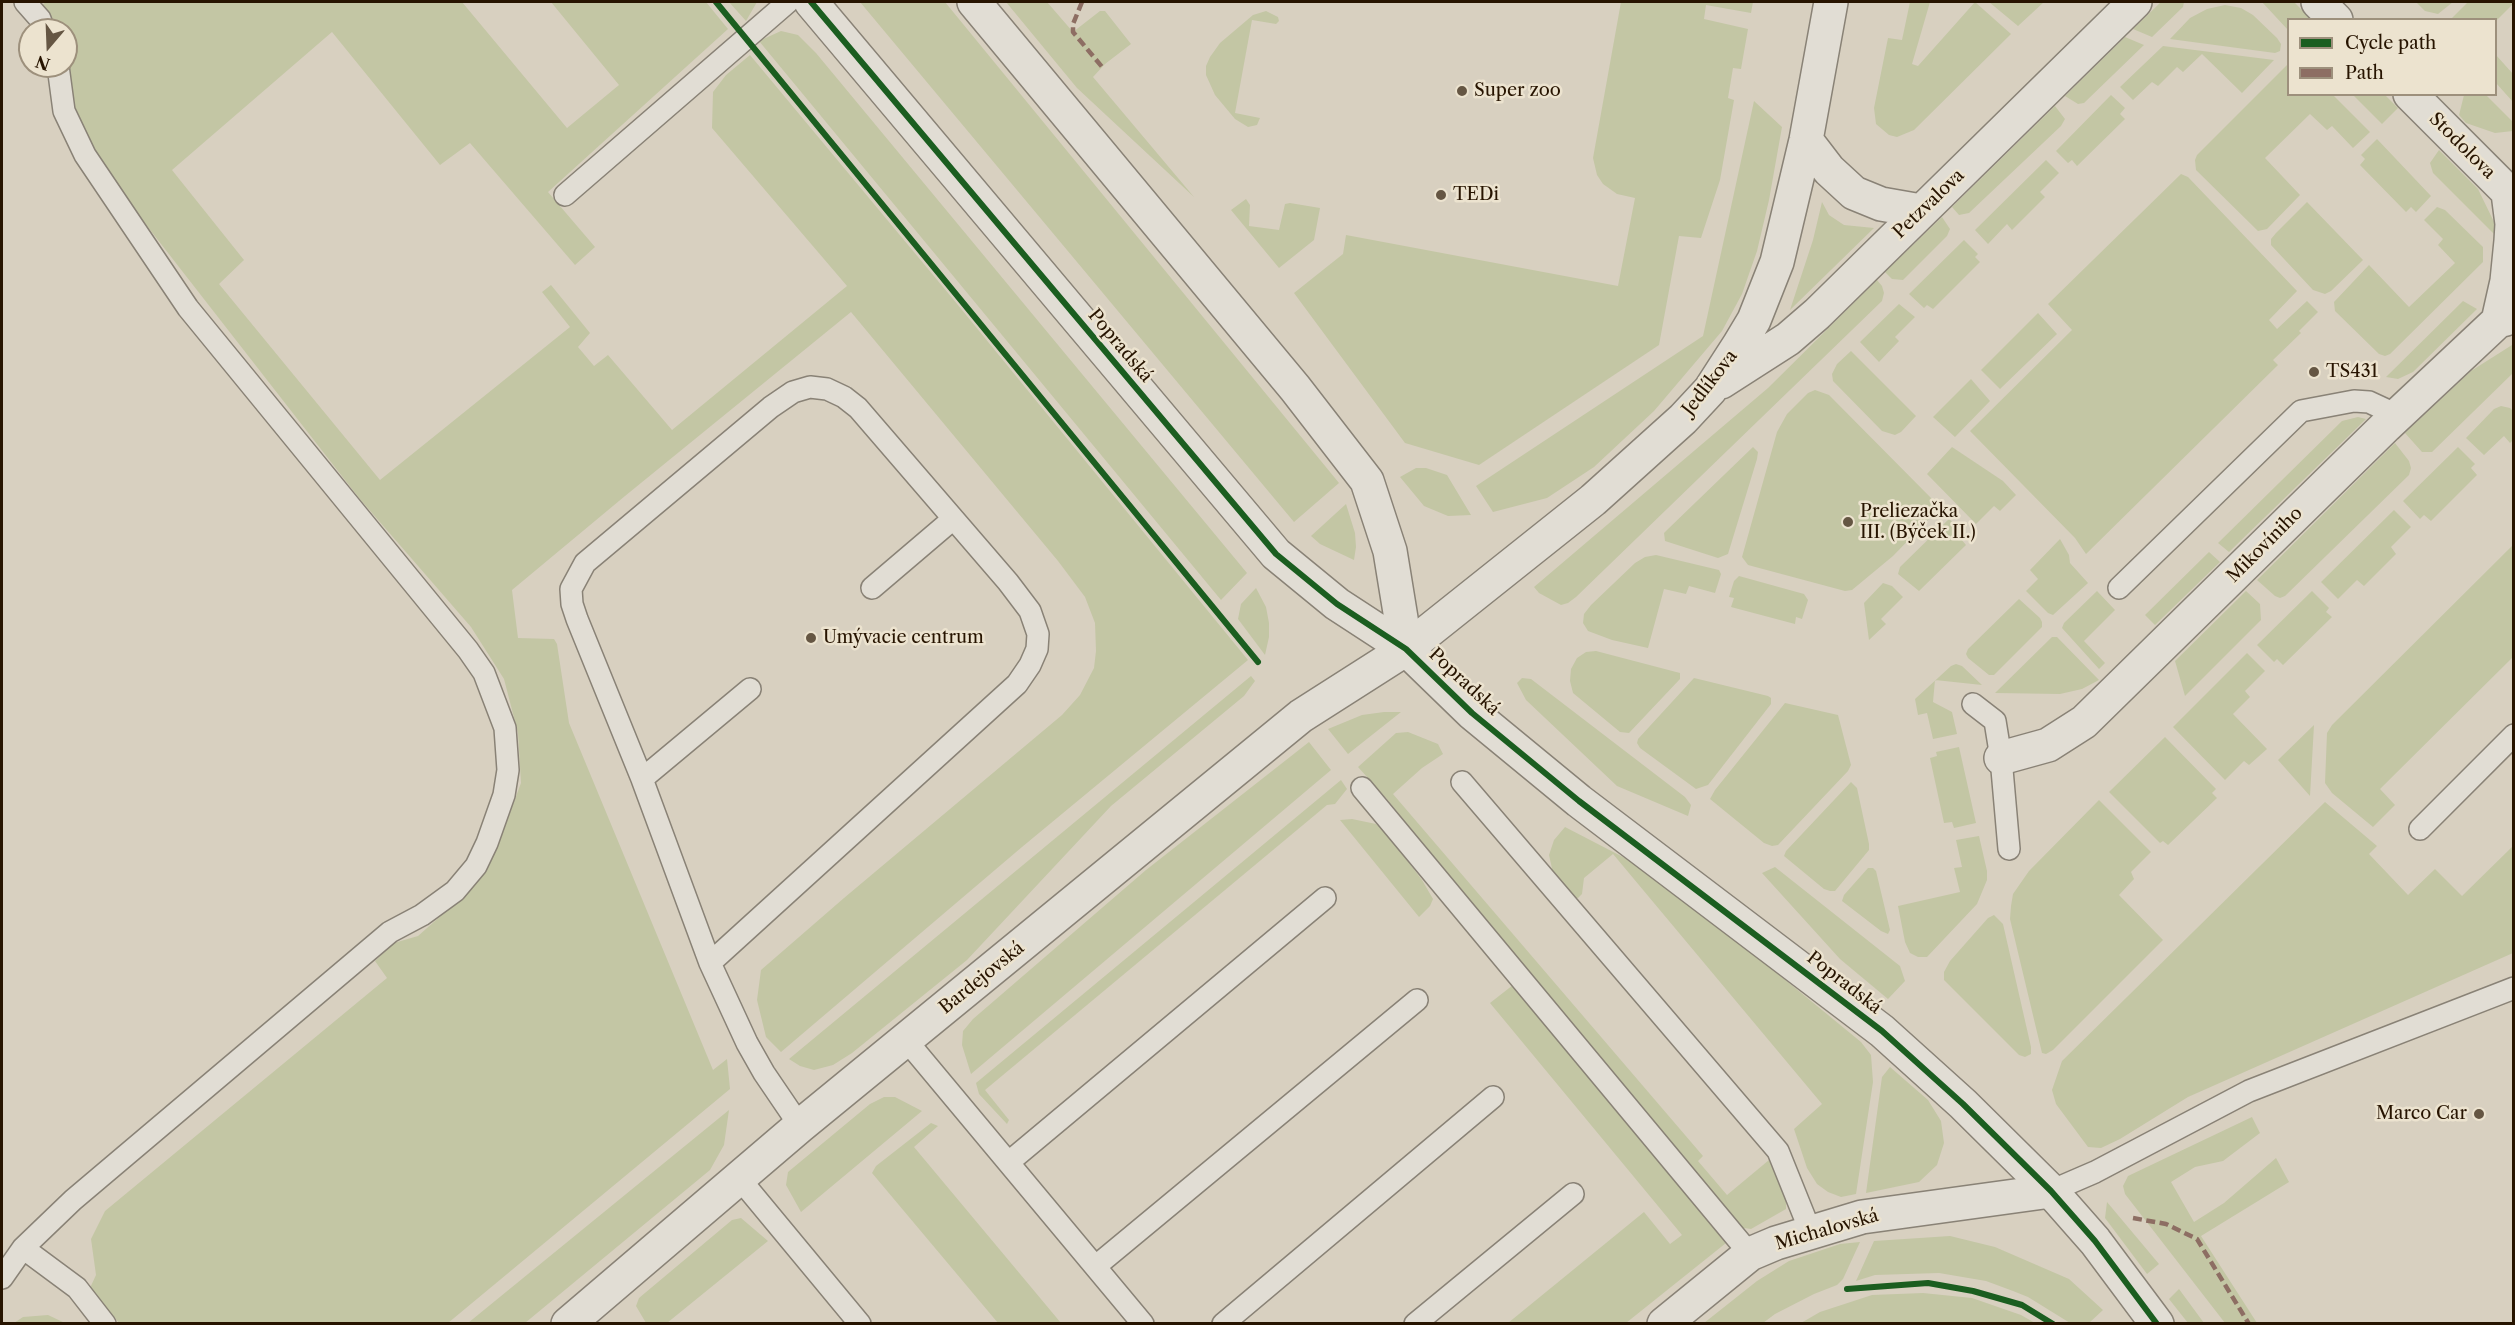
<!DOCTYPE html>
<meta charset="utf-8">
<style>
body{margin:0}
#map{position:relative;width:2515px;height:1325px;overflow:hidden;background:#d8d0c0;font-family:"Libre Caslon Text",serif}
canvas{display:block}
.frame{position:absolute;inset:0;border:3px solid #271400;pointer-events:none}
.legend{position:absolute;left:2287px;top:18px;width:210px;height:78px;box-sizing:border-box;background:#ece3cf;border:2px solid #9d907c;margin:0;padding:8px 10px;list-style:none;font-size:18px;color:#271400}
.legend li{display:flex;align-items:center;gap:12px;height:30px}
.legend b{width:30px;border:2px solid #9d907c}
.north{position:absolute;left:18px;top:18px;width:60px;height:60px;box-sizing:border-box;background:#ece3cf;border:2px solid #9d907c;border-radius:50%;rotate:199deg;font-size:16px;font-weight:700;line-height:24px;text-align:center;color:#271400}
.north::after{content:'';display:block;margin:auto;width:21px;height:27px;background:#655643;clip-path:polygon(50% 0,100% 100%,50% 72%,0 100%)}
</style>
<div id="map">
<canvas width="2515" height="1325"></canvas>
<div class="frame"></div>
<ul class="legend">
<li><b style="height:8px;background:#1b5e20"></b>Cycle path</li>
<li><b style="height:8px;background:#8d6e63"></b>Path</li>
</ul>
<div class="north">N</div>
</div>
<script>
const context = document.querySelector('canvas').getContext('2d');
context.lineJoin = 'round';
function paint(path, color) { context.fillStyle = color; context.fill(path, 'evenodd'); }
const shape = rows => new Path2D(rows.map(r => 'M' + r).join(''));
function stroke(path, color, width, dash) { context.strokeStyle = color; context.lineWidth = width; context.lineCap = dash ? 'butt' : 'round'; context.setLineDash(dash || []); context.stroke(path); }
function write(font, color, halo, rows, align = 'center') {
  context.font = font + ' "Libre Caslon Text",serif'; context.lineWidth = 5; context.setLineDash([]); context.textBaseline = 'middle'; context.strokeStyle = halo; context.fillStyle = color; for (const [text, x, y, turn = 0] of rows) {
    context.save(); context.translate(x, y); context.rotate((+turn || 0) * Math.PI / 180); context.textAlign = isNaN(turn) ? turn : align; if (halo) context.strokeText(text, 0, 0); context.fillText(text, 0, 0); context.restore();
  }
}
paint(shape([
 [46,2,462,2,567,128,619,85,551,2,706,2,728,29,548,192,595,247,575,265,470,143,440,165,332,32,172,170,244,260,219,284,380,480,570,327,542,292,551,285,590,333,578,347,594,366,608,355,672,430,847,286,712,128,713,92,726,75,750,55,953,299,1248,660,1022,847,781,1052,766,1037,757,1000,761,970,844,898,1062,715,1080,695,1094,668,1096,651,1095,623,1085,597,1058,561,851,312,625,496,512,590,518,638,554,639,557,644,569,723,713,1070,727,1059,730,1089,448,1323,119,1323,90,1288,96,1275,91,1239,105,1211,387,978,375,961,394,943,418,936,461,898,482,873,497,847,521,783,518,733,504,679,471,627,359,498,133,208,90,145,73,110,66,66,66,30,53,30,39,7],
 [729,2,757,2,746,21],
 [860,2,945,2,1339,483,1294,522],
 [1006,2,1047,2,1073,32,1100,11,1105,11,1131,44,1105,64,1093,77,1194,197,1077,88],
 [1621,2,1753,2,1751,13,1706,5,1704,19,1748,29,1741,69,1733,68,1728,98,1734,100,1720,180,1701,238,1679,236,1659,345,1479,465,1405,443,1294,293,1343,254,1346,235,1618,286,1635,198,1617,194,1603,184,1597,175,1593,158],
 [1910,2,1930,2,1912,64,1918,66,1975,2,2011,34,1914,130,1897,137,1889,135,1876,124,1874,108,1888,38,1902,40],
 [1989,2,2044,2,2018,26],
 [2161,2,2184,2,2183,7,2152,37,2133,29],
 [2262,2,2294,2,2311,19,2288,20,2288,30],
 [2416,2,2453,2,2438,14,2425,11],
 [2468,2,2513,2,2514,3,2496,21,2451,19],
 [2225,5,2241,8,2253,15,2277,38,2281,44,2280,51,2275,53,2170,39,2190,18,2207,9],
 [1266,11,1278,17,1279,21,1276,24,1252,20,1235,113,1260,118,1257,125,1248,127,1235,119,1215,95,1206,75,1206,66,1210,57,1220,43,1253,15],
 [781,31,798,35,816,53,1247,573,1221,600,759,41],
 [2125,37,2144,45,2084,103,2078,104,2065,96],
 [2163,46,2274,60,2242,93,2202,54,2183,72,2177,67,2158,86,2152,82,2133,100,2120,87],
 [2496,55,2513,74,2513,102,2496,83],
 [2288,64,2288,94,2333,95,2370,132,2353,148,2332,126,2327,130,2310,114,2265,158,2300,195,2267,229,2258,231,2196,170,2195,160,2197,155],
 [2111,95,2125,108,2120,114,2125,119,2077,166,2072,160,2068,163,2056,151],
 [2353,95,2385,95,2398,108,2382,124],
 [2464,95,2486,95,2513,122,2513,131,2495,133,2466,123,2459,115],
 [1754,101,1782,127,1769,200,1757,251,1742,294,1722,331,1654,411,1594,467,1547,498,1493,512,1476,486,1703,336],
 [2055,106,2065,119,2061,126,1969,213,1959,215,1952,207],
 [2377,139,2431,196,2416,212,2411,207,2406,212,2360,165,2365,159,2361,155],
 [2439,150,2478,189,2495,224,2498,238,2433,173,2430,163],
 [2046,160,2059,173,2040,192,2045,197,2012,230,2007,224,1988,244,1975,230],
 [2181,174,2188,177,2297,291,2269,320,2277,329,2307,301,2318,312,2299,331,2301,333,2273,360,2278,365,2086,554,2075,538,1970,431,2072,330,2048,304],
 [1246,199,1250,205,1249,226,1279,230,1285,204,1290,203,1320,208,1314,240,1279,268,1231,210],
 [1822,202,1829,215,1844,225,1874,228,1790,310,1813,240],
 [2307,202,2363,260,2331,291,2325,294,2313,290,2271,245,2271,239,2276,233],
 [2437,207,2445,210,2483,247,2483,262,2390,354,2385,356,2379,354,2335,311,2334,302,2369,265,2409,307,2455,263,2438,245,2443,239,2424,220],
 [1942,217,1950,229,1947,236,1903,280,1892,279,1885,272],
 [1964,240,1978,254,1975,257,1980,262,1933,309,1927,305,1924,308,1909,294],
 [1877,280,1882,286,1884,293,1882,301,1576,597,1568,603,1561,605,1539,593,1534,587,1768,388],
 [2463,301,2477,309,2413,372,2398,379,2386,377],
 [1899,304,1915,317,1895,337,1899,341,1879,362,1860,342],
 [2038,313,2057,334,2000,389,1981,370],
 [2512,345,2513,373,2432,452,2422,452,2405,433,2471,371],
 [1851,351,1916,416,1901,432,1895,435,1882,431,1833,381,1832,374,1837,364],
 [1971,379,1990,401,1955,437,1933,417],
 [1815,390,1829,395,1934,501,1934,507,1930,518,1893,556,1852,590,1845,591,1748,565,1742,557,1777,432,1787,414,1808,393],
 [2501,406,2510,408,2513,411,2513,440,2510,443,2504,436,2484,455,2466,438,2494,409],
 [2358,417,2366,419,2229,552,2218,543,2342,421],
 [2395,443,2409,461,2411,468,2409,475,2285,596,2280,598,2275,596,2257,580],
 [1753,447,1758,452,1757,459,1728,554,1718,558,1665,541,1664,533,1668,529],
 [1952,447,2003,481,2016,495,2000,511,1994,506,1976,524,1927,474],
 [2458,447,2475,464,2471,468,2477,475,2431,521,2424,515,2420,519,2403,501],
 [1416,468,1426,468,1447,475,1471,515,1448,516,1424,506,1400,477],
 [1346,504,1355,533,1356,547,1354,560,1320,544,1311,536],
 [2394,510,2411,527,2391,547,2396,554,2364,586,2357,580,2338,599,2321,582],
 [1949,519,1966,534,1961,539,1966,545,1919,591,1898,574,1900,567],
 [2060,539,2069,555,2070,563,2088,583,2053,615,2048,613,2026,591,2038,579,2030,570],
 [2513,545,2513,657,2380,789,2395,805,2373,827,2332,793,2325,783,2327,733,2332,725],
 [2209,552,2220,562,2155,625,2145,615],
 [1656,555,1719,570,1721,574,1715,593,1689,586,1686,594,1664,589,1648,648,1612,640,1588,631,1583,623,1584,614,1591,605,1635,563,1645,557],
 [1739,576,1804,594,1808,600,1802,619,1796,617,1795,624,1731,607,1734,598,1729,597,1734,581],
 [1883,583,1892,586,1903,597,1881,619,1886,624,1869,640,1864,603],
 [1256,588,1266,607,1269,623,1269,637,1265,655,1238,619,1241,604],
 [2097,591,2115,610,2084,641,2105,663,2099,669,2062,628,2064,623],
 [2246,591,2260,604,2261,620,2185,696,2175,661],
 [2312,591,2329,608,2326,612,2332,617,2283,665,2277,659,2274,662,2257,645],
 [2019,599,2040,618,2042,622,2042,627,1994,675,1989,675,1968,658,1966,654,1968,649],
 [2052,637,2057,637,2099,680,2082,689,2060,694,1995,693],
 [1596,651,1680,673,1680,679,1629,733,1620,732,1573,693,1570,681,1571,669,1577,658,1586,652],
 [2247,653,2265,671,2245,691,2250,697,2233,714,2267,749,2249,765,2244,761,2225,780,2173,727],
 [1956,664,1962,666,1982,685,1935,680,1933,702,1952,712,1957,734,1933,739,1927,713,1918,715,1915,699,1951,666],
 [1251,676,1255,681,1244,696,1111,806,967,960,852,1053,833,1065,814,1070,800,1066,789,1059],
 [1522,678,1531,679,1685,797,1691,805,1688,816,1617,786,1526,700,1517,683],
 [1694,678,1768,696,1771,698,1771,704,1708,785,1696,789,1640,748,1637,743,1638,739],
 [1785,703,1838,715,1851,765,1848,771,1778,845,1772,846,1764,843,1710,799,1715,790],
 [1384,712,1401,712,1348,754,1328,729,1362,715],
 [2314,725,2310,796,2278,760],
 [1408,732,1438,744,1443,754,1422,768,1393,794,1703,1156,1698,1161,1727,1195,1769,1160,1783,1188,1786,1199,1786,1209,1751,1229,1737,1227,1515,960,1386,798,1358,767,1396,733],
 [2165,737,2216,789,2212,793,2217,798,2168,845,2163,841,2160,843,2109,792],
 [1309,742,1331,770,971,1074,962,1045,963,1031,973,1019,1146,870],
 [1959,747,1976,823,1954,828,1952,822,1944,823,1930,758,1937,756,1936,752],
 [1341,780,1347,789,1335,804,1327,805,985,1090,1009,1120,1007,1124,979,1094,976,1083],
 [1851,782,1857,788,1869,844,1869,850,1835,891,1830,891,1824,889,1784,856,1786,851],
 [2099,800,2151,852,2131,872,2134,879,2119,895,2163,940,2053,1050,2046,1054,2042,1053,2010,919,2011,906,2013,894,2029,871],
 [2325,802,2377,846,2369,854,2408,895,2435,869,2462,896,2513,846,2513,953,2188,1097,2120,1139,2101,1148,2088,1147,2056,1104,2052,1090,2062,1061],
 [1352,819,1376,824,1388,835,1422,880,1433,899,1430,906,1419,917,1340,820],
 [1565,827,1648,870,1700,910,1861,1042,1871,1055,1873,1082,1856,1194,1841,1197,1828,1192,1817,1184,1807,1168,1794,1129,1822,1104,1613,854,1584,878,1582,894,1578,898,1574,898,1553,873,1549,855,1554,840],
 [1979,836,1987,871,1987,880,1977,904,1927,957,1918,957,1910,953,1905,942,1898,906,1960,892,1954,868,1962,867,1956,840],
 [1775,867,1900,966,1905,981,1888,999,1840,959,1762,873],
 [1868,868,1873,868,1876,871,1890,930,1888,934,1881,931,1842,901,1844,895],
 [1994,915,2003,924,2031,1047,2031,1054,2025,1057,2019,1055,1944,980,1944,972,1950,961,1988,918],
 [1513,985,1726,1243,1626,1323,1508,1323,1644,1212,1670,1244,1682,1235,1490,1003],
 [1890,1067,1928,1100,1941,1121,1944,1143,1937,1165,1919,1182,1866,1193,1882,1077],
 [884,1097,895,1097,922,1111,801,1212,786,1185,788,1172,870,1104],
 [729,1110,724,1145,710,1170,525,1323,468,1323],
 [2252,1117,2260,1133,2223,1161,2195,1167,2171,1182,2194,1222,2224,1203,2276,1158,2289,1182,2201,1236,2257,1323,2225,1323,2125,1194,2123,1186,2128,1176],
 [931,1123,938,1126,914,1147,1061,1323,998,1323,872,1173,876,1166],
 [2107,1202,2159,1264,2147,1274,2105,1218],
 [741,1218,768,1241,667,1323,646,1323,636,1306,639,1298,732,1220],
 [1950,1236,1995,1247,2069,1279,2103,1310,2089,1323,2070,1323,2028,1297,2013,1291,1986,1281,1939,1273,1875,1275,1856,1281,1874,1241],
 [1860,1242,1843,1279,1837,1285,1814,1294,1775,1314,1763,1323,1704,1323,1757,1281,1789,1261,1840,1244],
 [2179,1289,2204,1323,2188,1323,2169,1299],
 [1923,1293,1972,1298,2021,1315,2035,1323,1801,1323,1820,1312,1872,1295],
 [48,1315,65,1323,14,1323,23,1317]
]), '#c3c6a4');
const service = shape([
 [25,2,40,19,44,30],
 [565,195,788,2],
 [872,588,953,519],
 [2119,588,2301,411,2354,401,2369,402,2397,415],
 [1973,704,1995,721,2001,758,2009,849],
 [642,779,750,689],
 [1462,782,1778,1151,1811,1233],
 [1362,788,1750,1254],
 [2420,829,2514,735],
 [710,963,642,779,577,619,572,604,571,589,585,563,771,407,793,392,810,387,827,389,844,397,858,408,1008,582,1030,611,1038,634,1037,649,1030,665,1017,684,710,963,747,1043,764,1073,800,1126],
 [906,1040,1143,1324],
 [1009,1162,1325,898],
 [739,1178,860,1324],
 [2051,1191,2095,1172,2249,1091,2514,988],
 [23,1248,77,1288,105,1324],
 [1096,1266,1417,1000],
 [2,1278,23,1248,73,1200,390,932,422,915,455,891,476,866,487,843,504,795,508,770,505,728,484,673,468,650,188,308,85,155,64,111,58,66],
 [1223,1324,1493,1097],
 [1415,1324,1573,1194]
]);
const minor = shape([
 [2318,2,2336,20],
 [2410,94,2514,198],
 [1806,140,1829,170,1854,193,1881,204,1921,211],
 [2506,319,2498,321,2507,281,2511,241,2512,224,2508,193],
 [1721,382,1788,339,1817,314,2135,2],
 [2001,758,2048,745,2084,722,2386,426,2514,306],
 [568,1324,800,1126,1301,716,1406,649,1593,500,1683,419,1710,390,1739,345,1754,320,1777,262,1806,140,1831,2],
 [1664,1324,1750,1254,1776,1243,1862,1217,2051,1191]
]);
const tertiary = shape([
 [811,2,1276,554,1337,604,1406,649,1472,713,1579,801,1882,1031,1963,1104,2051,1191,2095,1241,2157,1324],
 [974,2,1295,388,1367,481,1390,551,1406,649]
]);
stroke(service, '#898276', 24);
stroke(minor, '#898276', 36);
stroke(tertiary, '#898276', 36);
stroke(service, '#e1ddd4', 21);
stroke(minor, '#e1ddd4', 33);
stroke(tertiary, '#e1ddd4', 33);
stroke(shape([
 [1082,2,1073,24,1073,32,1103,68],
 [2133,1218,2166,1224,2197,1239,2249,1324]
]), '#8d6e63', 4.5, [9, 4.5]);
stroke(shape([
 [716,2,1258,662],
 [811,2,1276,554,1337,604,1406,649,1472,713,1579,801,1882,1031,1963,1104,2051,1191,2095,1241,2157,1324],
 [1847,1289,1928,1283,1973,1291,2022,1305,2053,1324]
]), '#1b5e20', 6);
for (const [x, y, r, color] of [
 [1462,91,6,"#655643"],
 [1441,195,6,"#655643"],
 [2314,372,6,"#655643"],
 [1848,522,6,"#655643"],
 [811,638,6,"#655643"],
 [2479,1114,6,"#655643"]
]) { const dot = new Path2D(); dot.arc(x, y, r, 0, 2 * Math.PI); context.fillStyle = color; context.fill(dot); stroke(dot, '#ece3cf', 2); }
write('18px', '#271400', '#ece3cf', [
 ["Super zoo",1474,91],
 ["TEDi",1453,195],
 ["TS431",2326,372],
 ["Preliezačka",1860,512],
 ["III. (Býček II.)",1860,533],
 ["Umývacie centrum",823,638],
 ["Marco Car",2467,1114,"right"]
], 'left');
write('18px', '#271400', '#ece3cf', [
 ["Stodolova",2462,146,45],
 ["Petzvalova",1929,204,-44],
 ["Popradská",1120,346,50],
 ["Jedlíkova",1710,383,-52],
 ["Mikovíniho",2265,545,-45],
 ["Popradská",1464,682,43],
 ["Bardejovská",982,978,-39],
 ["Popradská",1844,983,38],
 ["Michalovská",1827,1230,-16]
]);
</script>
